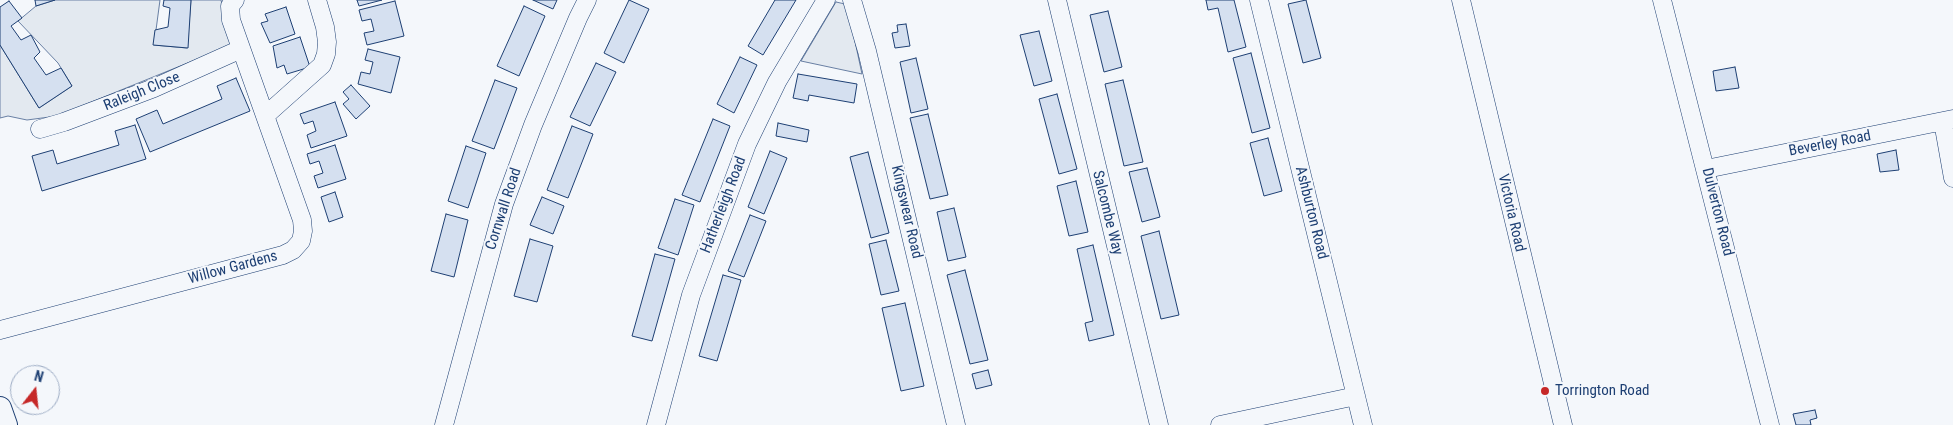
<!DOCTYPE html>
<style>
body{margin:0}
#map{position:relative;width:1953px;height:425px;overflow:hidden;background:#f4f7fb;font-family:"Roboto Condensed",sans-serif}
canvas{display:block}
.north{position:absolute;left:10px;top:365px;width:50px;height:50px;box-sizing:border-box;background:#f4f7fb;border:1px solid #9eadc5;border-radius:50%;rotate:16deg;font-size:14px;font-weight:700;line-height:20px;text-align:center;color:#1d3f73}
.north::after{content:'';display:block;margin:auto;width:18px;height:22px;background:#c62828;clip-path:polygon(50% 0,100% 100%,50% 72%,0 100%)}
</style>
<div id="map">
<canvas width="1953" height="425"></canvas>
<div class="north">N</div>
</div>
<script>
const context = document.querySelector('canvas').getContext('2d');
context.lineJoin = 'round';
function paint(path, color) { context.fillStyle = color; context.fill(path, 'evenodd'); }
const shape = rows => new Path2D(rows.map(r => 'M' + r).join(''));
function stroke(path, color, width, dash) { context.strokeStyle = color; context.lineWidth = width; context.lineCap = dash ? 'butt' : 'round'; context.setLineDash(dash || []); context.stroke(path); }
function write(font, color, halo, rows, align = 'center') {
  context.font = font + ' "Roboto Condensed",sans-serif'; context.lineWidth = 4; context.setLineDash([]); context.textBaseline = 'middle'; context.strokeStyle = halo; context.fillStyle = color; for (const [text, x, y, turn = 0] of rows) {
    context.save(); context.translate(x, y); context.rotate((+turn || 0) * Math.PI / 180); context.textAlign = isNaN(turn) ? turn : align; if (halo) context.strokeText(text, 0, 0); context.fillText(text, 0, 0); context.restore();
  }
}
const green = shape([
 [55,0,160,0,154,45,187,48,191,0,221,0,232,45,57,116,27,120,8,116,0,118,0,45,39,108,72,86,58,63,18,21,36,6,55,0],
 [836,2,845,4,848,9,862,74,801,61,836,2]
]);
paint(green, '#e3e9f0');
stroke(green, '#687fa3', 1);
const building = shape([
 [35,0,55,0,36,6,35,0],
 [164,0,191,0,188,48,153,45,155,30,168,27,170,8,163,6,164,0],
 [357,0,382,0,359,6,357,0],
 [533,0,557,0,553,9,533,0],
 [629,0,649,9,624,63,604,53,629,0],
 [775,0,796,0,763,55,748,46,775,0],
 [1206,0,1234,0,1246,47,1228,52,1218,8,1208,10,1206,0],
 [1306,0,1321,58,1303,63,1288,4,1306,0],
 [9,1,22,18,11,26,21,40,31,35,40,52,34,58,46,75,61,68,72,86,39,108,0,45,0,7,9,1],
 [395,1,404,36,367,45,364,33,374,31,371,19,362,21,359,10,395,1],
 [524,6,545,16,519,76,497,66,524,6],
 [286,7,295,34,270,43,261,23,268,21,265,14,286,7],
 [1108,11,1122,67,1104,72,1090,15,1108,11],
 [906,24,910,46,895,48,892,33,898,32,897,25,906,24],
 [1039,31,1052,81,1034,86,1020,35,1039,31],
 [300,37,310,67,287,74,284,65,277,68,273,46,300,37],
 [368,49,400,57,391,93,358,84,361,72,370,74,373,62,365,60,368,49],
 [1251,53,1270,128,1252,133,1233,58,1251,53],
 [740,57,757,65,734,113,717,104,740,57],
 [916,58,928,109,911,113,900,62,916,58],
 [596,63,616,72,590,126,570,117,596,63],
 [1735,67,1739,88,1716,91,1713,71,1735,67],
 [798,74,857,84,854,103,809,95,808,101,793,98,798,74],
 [236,78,250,111,150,152,136,119,157,110,163,124,222,99,217,86,236,78],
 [495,80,517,88,494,149,472,141,495,80],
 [1123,80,1143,162,1124,166,1105,84,1123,80],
 [351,85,370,106,356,119,343,104,349,99,343,92,351,85],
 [1057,94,1077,169,1059,174,1039,99,1057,94],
 [335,102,347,136,311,148,307,135,316,131,313,121,304,124,300,114,335,102],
 [928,114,948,195,930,199,910,118,928,114],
 [713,119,730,126,700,202,682,195,713,119],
 [778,123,809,130,807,142,776,136,778,123],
 [135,125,146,159,42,191,32,156,53,150,57,164,119,145,115,131,135,125],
 [572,126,593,134,568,198,547,190,572,126],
 [1268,138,1282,191,1264,196,1250,143,1268,138],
 [335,145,346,179,318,188,314,176,323,173,319,161,310,164,307,154,335,145],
 [466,146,486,153,468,208,448,201,466,146],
 [1896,150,1899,170,1880,172,1877,154,1896,150],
 [770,151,787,158,764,214,748,207,770,151],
 [868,152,889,233,871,238,850,157,868,152],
 [1147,168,1160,217,1142,222,1129,172,1147,168],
 [1076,181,1088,232,1069,236,1057,186,1076,181],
 [335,192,343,217,329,222,321,197,335,192],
 [542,197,564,206,553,234,530,225,542,197],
 [675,199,694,205,678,255,658,248,675,199],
 [954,208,966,257,948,261,937,212,954,208],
 [446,214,468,220,454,277,431,271,446,214],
 [750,215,766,221,744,277,728,271,750,215],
 [1159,231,1179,315,1161,319,1141,236,1159,231],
 [530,239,553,246,537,302,514,296,530,239],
 [886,240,899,291,881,295,869,244,886,240],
 [1093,245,1114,335,1089,341,1085,323,1093,321,1077,249,1093,245],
 [655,254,675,259,652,341,632,336,655,254],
 [965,270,988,360,970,364,947,275,965,270],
 [723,275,741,280,717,361,699,356,723,275],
 [905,303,924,386,901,391,882,308,905,303],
 [988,370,992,385,976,389,972,374,988,370],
 [1815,410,1817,418,1810,420,1811,425,1796,425,1793,414,1815,410]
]);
paint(building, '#d5e0f0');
stroke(building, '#1d3f73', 1);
const minor = shape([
 [852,0,867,51,956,425],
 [1057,0,1159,425],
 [1259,0,1363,425],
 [1461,0,1563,425],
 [1662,0,1770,425],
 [266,115,322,65,326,54,327,42,325,27,317,0],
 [1943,122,1953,178],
 [40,129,64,122,154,88,241,49],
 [1706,169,1953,119],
 [0,330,283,255,293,250,301,241,303,231,302,220,231,20,230,6,235,0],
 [444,425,504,204,533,125,578,18,587,0],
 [656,425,691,295,747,144,777,82,826,0],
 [1220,425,1356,396]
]);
const major = shape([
 [0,408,6,425]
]);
stroke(minor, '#1d3f73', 19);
stroke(major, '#1d3f73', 24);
stroke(minor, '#f4f7fb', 18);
stroke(major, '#f4f7fb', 22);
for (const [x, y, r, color] of [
 [1545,391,5,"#c62828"]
]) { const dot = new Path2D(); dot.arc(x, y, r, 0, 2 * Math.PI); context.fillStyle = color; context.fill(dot); stroke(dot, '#f4f7fb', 2); }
write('15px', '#1d3f73', '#f4f7fb', [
 ["Raleigh Close",142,92,-22],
 ["Beverley Road",1830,144,-11],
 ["Hatherleigh Road",724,205,-69],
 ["Cornwall Road",504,209,-72],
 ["Kingswear Road",906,212,77],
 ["Dulverton Road",1717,212,76],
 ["Salcombe Way",1107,213,76],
 ["Ashburton Road",1311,213,76],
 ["Victoria Road",1511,213,77],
 ["Willow Gardens",233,268,-15]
]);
write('15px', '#1d3f73', '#f4f7fb', [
 ["Torrington Road",1555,391]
], 'left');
</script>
